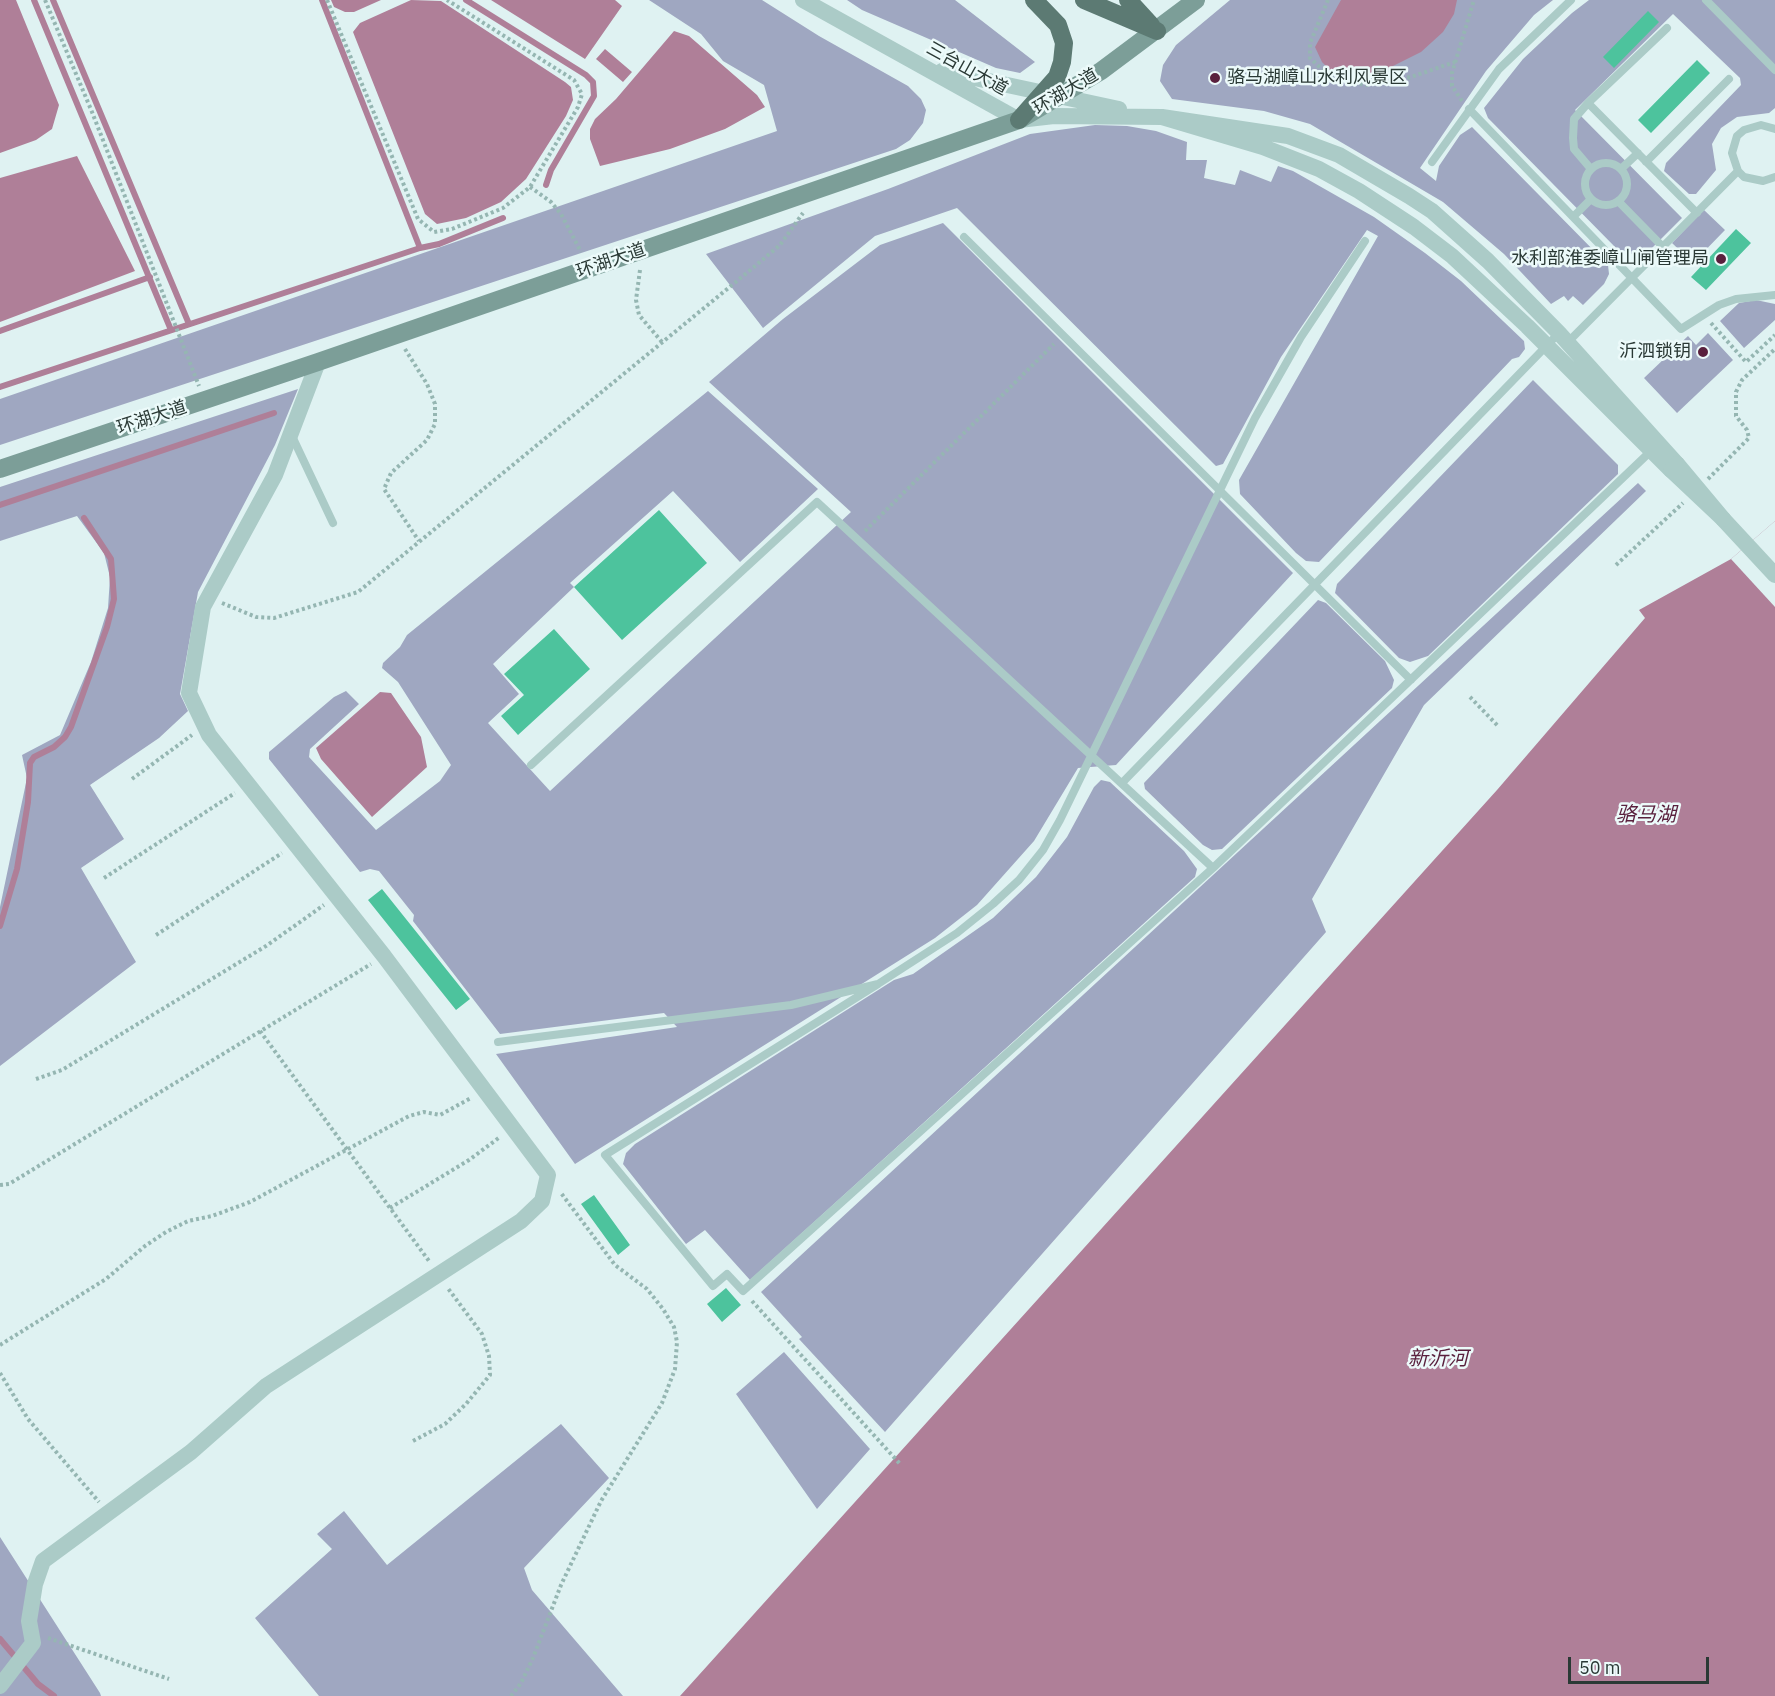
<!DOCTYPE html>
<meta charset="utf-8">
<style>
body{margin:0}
#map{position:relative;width:1775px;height:1696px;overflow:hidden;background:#dff2f2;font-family:"IBM Plex Sans",sans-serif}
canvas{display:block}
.scale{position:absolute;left:1568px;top:1657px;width:141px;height:27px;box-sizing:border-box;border:3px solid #2a3935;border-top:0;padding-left:8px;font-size:18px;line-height:21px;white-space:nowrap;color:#2a3935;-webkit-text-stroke:4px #ecfafa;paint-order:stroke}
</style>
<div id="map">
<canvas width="1775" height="1696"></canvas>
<div class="scale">50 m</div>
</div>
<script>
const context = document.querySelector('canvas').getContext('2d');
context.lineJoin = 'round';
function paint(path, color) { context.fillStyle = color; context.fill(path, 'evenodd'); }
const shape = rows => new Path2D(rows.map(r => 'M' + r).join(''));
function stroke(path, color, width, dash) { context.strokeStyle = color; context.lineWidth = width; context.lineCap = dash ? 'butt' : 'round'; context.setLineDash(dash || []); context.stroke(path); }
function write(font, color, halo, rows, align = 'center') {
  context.font = font + ' "IBM Plex Sans","Noto Sans SC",sans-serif'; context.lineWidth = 5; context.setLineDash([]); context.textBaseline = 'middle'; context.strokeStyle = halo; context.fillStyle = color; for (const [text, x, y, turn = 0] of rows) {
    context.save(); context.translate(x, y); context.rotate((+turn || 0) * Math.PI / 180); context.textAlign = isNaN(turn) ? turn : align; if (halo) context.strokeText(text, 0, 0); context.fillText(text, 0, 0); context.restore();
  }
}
paint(shape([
 [649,0,762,0,819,36,908,86,921,99,926,110,923,123,910,140,896,149,0,445,0,399,777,131,764,85,723,61,701,34],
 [847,0,955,0,1035,62,1020,73,996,68,862,10],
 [1230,0,1553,0,1534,15,1486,71,1420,168,1436,181,1439,166,1460,135,1472,127,1608,265,1609,274,1604,284,1583,305,1573,296,1568,301,1564,296,1551,304,1504,254,1443,202,1310,124,1264,111,1172,99,1160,81,1163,65,1176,45],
 [1589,0,1775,0,1775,108,1769,113,1737,117,1721,128,1712,144,1716,170,1696,194,1689,194,1664,171,1666,163,1741,85,1740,78,1673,14,1575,110,1682,218,1647,253,1624,254,1617,249,1488,118,1484,108,1523,59,1572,13],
 [1095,125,1127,126,1156,131,1187,142,1186,160,1207,160,1204,178,1235,185,1240,170,1271,182,1278,166,1293,171,1374,217,1425,253,1461,281,1524,341,1525,349,1519,357,1512,359,1319,562,1306,561,1296,553,1240,494,1239,480,1378,236,1367,230,1281,357,1223,464,1216,466,957,208,875,236,763,328,706,254,888,189,1030,134],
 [1704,210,1725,230,1693,263,1672,243],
 [943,223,1293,573,1116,765,1078,768,1034,841,977,905,935,938,575,1164,496,1054,677,1027,664,1013,500,1034,413,921,414,915,379,871,370,869,360,872,269,759,269,752,334,697,346,691,359,704,310,749,309,757,376,830,440,781,451,765,398,682,382,668,383,663,400,647,407,635,708,391,818,489,740,562,673,491,570,583,574,587,493,664,519,694,488,723,550,791,851,512,709,382,783,319,880,245],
 [1756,300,1775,304,1775,320,1744,348,1720,321,1739,303],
 [1708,333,1733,360,1677,413,1644,378,1688,336,1696,345],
 [1533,380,1618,465,1618,474,1428,656,1410,662,1399,658,1335,593,1337,584],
 [298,389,275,445,198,592,180,694,188,711,159,738,90,785,124,839,81,868,136,962,0,1066,0,907,27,778,22,755,60,735,91,662,108,608,110,577,104,553,77,516,0,541,0,487],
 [1638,483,1646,491,1424,705,1312,899,1326,932,885,1432,799,1339,802,1337,761,1292],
 [1318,600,1326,603,1385,661,1394,680,1392,688,1222,849,1212,850,1203,845,1145,789,1144,783],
 [1101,780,1110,782,1184,851,1197,869,1195,877,750,1280,705,1230,686,1244,623,1164,626,1153,635,1144,894,980,913,974,993,918,1036,877,1067,837,1094,787],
 [784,1352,870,1449,817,1509,736,1394],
 [561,1424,609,1478,524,1568,532,1590,623,1696,319,1696,255,1618,332,1549,317,1534,344,1511,387,1565],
 [0,1537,100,1693,101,1696,0,1696]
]), '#9fa7c1');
paint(shape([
 [0,0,16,0,59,105,52,129,36,140,0,153],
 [331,0,381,0,354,12,345,12,334,7],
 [411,0,441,1,565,82,571,87,573,100,566,116,526,179,501,202,466,218,437,224,425,214,353,32,360,23],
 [491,0,615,0,622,6,585,59],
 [1341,0,1457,0,1454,14,1443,32,1421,52,1389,68,1356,78,1332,72,1322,62,1315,47],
 [674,31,689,36,757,95,765,107,725,129,670,149,600,166,590,139,590,129,595,119,616,99],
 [605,49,632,72,623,82,596,59],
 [77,156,135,271,0,322,0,178],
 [1775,521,1775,1696,680,1696,1497,790,1645,618,1639,610,1731,559],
 [380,692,391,693,421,737,427,767,372,817,321,759,316,748]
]), '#af7f98');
paint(shape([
 [1775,521,1775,607,1731,559]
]), '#dff2f2');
stroke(shape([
 [34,0,171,330],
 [53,0,189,324],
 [322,0,420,248],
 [466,0,586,75,593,82,594,96,551,170,546,185],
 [0,331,150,277],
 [0,387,420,248,439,244,503,218],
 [0,505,274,413],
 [0,926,17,869,28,802,30,763,34,757,54,747,65,737,71,727,107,627,114,599,111,559,84,518],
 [0,1639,38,1684,54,1696]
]), '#af7f98', 6);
paint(shape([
 [1648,11,1659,22,1614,68,1603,57],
 [1697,60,1710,73,1651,133,1638,120],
 [1736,229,1751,243,1706,290,1691,277],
 [659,510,707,563,622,640,574,587],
 [554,629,590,669,518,735,501,716,524,695,504,674],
 [382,889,470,999,456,1010,368,900],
 [594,1195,630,1245,618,1255,581,1204],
 [726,1288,741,1305,722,1322,707,1304]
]), '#4dc39d');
stroke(shape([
 [45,0,92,112,199,386],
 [327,0,418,219,434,232,452,229,503,208,530,187,578,107,582,94,574,80,447,0],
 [1328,0,1310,43,1310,58,1331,78,1366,85,1411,77,1455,62],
 [1462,101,1452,86,1452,73,1474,0],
 [530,187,551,202,561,214,581,252],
 [640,270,636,300,639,315,662,342],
 [1711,323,1746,362,1775,335],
 [405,349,427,384,435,404,435,424,427,440,391,473,384,489,419,541],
 [1708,479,1749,438,1747,430,1736,416,1736,392,1742,380,1775,349],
 [865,531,1054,344],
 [1616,565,1683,503],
 [222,603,256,617,274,618,358,592,754,267,780,245,803,213],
 [1470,697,1498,726],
 [132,779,192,735],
 [104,878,235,793],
 [156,935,282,853],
 [260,1031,429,1261],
 [36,1079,62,1070,266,946,324,905],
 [0,1185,9,1184,371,964],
 [390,1208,469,1160,500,1137],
 [752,1301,901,1465],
 [0,1345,106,1279,145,1246,166,1232,188,1221,212,1216,250,1202,409,1116,424,1112,440,1115,471,1098],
 [0,1373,28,1419,99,1502],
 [413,1441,445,1424,466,1404,490,1375,489,1356,482,1334,447,1287],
 [48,1638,169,1679],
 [511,1696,521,1683,533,1658,561,1585,601,1501,662,1403,675,1369,677,1342,674,1327,663,1309,647,1289,615,1265,561,1193]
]), '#95b6b2', 4, [3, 3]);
stroke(shape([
 [1706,0,1775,70],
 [1667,28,1588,103,1697,213],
 [1588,103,1574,119,1573,138,1574,149,1591,169],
 [1469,109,1681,329,1719,305,1736,299,1775,295],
 [1775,129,1761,125,1744,130,1737,136,1732,153,1738,171,1744,177,1763,181,1775,177],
 [1432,162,1499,69,1571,0],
 [1646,162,1729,79],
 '1585 184a21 21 0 1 1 42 0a21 21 0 1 1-42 0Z',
 [1621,169,1638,153],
 [1618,201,1663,247],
 [1573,217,1591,199],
 [964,237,1411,680],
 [1567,343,1738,171],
 [291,434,333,523],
 [531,765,817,502,1213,868],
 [1122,783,1559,333],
 [878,984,605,1155,713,1286,727,1274,743,1291,1213,868,1652,450],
 [498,1042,791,1005,878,984,957,933,993,904,1019,880,1043,850,1060,820,1255,418,1301,337,1365,241]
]), '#abcbc7', 8);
stroke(shape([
 [803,0,1019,120,1054,116,1162,117],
 [942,71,1119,109],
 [1671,470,1527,326,1452,256,1414,227,1359,191,1319,169,1263,147,1162,117,1288,136,1339,155,1409,196,1432,211,1488,261,1559,333,1677,464],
 [1723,519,1775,575],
 [0,1686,33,1643,29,1621,35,1584,43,1561,191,1452,266,1386,521,1221,542,1201,548,1175,384,956,209,735,189,693,203,607,275,475,318,362]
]), '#abcbc7', 16);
stroke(shape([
 [0,469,318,362,1019,120,1101,71,1196,0]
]), '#7c9e98', 18);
stroke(shape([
 [1084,0,1157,31],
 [1128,0,1151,25],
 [1019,120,1057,77,1062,62,1064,43,1058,25,1034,0]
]), '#5c7a73', 18);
stroke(shape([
 [1671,470,1723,519,1677,464]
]), '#abcbc7', 16);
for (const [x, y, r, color] of [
 [1215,78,6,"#59203d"],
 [1721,259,6,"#59203d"],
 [1703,352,6,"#59203d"]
]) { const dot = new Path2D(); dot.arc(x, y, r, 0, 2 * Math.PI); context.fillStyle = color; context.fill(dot); stroke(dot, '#ecfafa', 2); }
write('18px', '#2a3935', '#ecfafa', [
 ["三台山大道",967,69,29],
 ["环湖大道",1066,92,-31],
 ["环湖大道",611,261,-19],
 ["环湖大道",152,418,-18]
]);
write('18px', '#2a3935', '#ecfafa', [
 ["骆马湖嶂山水利风景区",1227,78,"left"],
 ["水利部淮委嶂山闸管理局",1709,259],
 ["沂泗锁钥",1691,352]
], 'right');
write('italic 20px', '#59203d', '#ecfafa', [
 ["骆马湖",1646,815],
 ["新沂河",1438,1359]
]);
</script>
